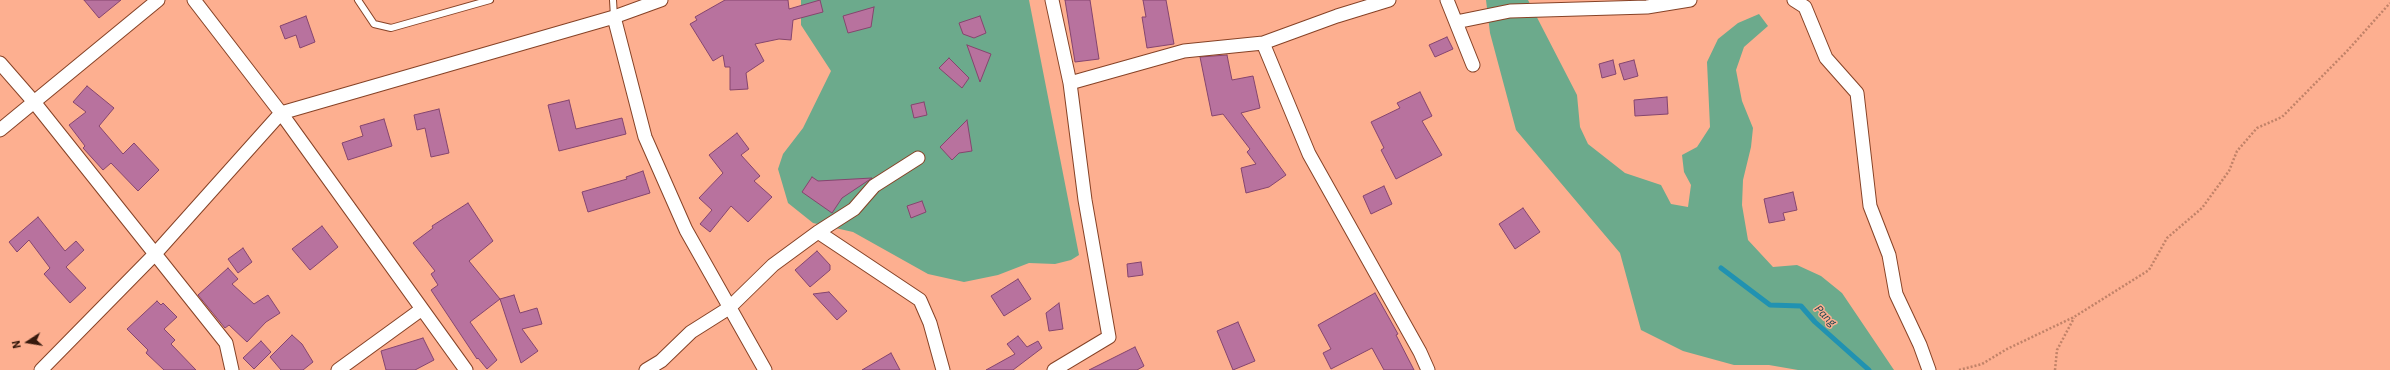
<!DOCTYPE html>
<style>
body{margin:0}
#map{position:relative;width:2390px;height:370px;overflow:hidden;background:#fdaf90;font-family:"IBM Plex Sans",sans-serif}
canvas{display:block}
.north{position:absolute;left:8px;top:322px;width:40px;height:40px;-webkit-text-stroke:3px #fdaf90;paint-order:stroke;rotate:258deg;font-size:11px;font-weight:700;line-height:16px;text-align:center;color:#36190d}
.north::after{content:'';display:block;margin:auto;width:14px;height:18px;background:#36190d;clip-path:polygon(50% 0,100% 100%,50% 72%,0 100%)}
</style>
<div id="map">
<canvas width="2390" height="370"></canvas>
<div class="north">N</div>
</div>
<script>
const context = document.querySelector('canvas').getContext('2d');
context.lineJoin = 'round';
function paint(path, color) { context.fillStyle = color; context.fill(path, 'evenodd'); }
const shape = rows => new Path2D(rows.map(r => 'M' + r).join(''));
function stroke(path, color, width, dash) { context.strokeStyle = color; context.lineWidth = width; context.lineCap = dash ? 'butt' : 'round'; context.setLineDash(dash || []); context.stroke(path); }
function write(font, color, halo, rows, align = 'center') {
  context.font = font + ' "IBM Plex Sans",sans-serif'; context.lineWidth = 3; context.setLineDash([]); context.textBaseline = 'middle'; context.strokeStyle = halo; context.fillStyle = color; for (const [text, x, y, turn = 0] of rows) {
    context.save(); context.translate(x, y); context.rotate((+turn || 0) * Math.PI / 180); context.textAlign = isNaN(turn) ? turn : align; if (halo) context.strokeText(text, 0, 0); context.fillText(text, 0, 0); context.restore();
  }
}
paint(shape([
 [801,0,1029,0,1079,255,1071,260,1055,264,1029,263,998,275,964,282,928,274,853,232,813,223,788,203,778,169,783,154,803,128,831,71,801,25],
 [1486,0,1528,0,1577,95,1580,127,1588,144,1625,173,1661,185,1671,204,1688,207,1691,185,1684,172,1682,155,1697,147,1710,127,1707,62,1718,39,1738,23,1759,14,1768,26,1744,47,1736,70,1742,101,1753,128,1751,147,1743,180,1742,205,1748,240,1773,267,1797,265,1821,276,1842,293,1894,370,1798,370,1769,365,1734,365,1683,351,1641,330,1620,253,1516,130,1490,33]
]), '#6caa8c');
stroke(shape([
 [1721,268,1770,305,1801,306,1815,322,1869,370]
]), '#2192b1', 5);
const building = shape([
 [84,0,121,0,99,18,84,0],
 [725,0,788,0,789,9,820,0,823,12,793,20,791,40,779,39,755,44,764,61,746,73,748,89,730,90,730,67,725,67,723,55,713,61,690,24,697,20,695,17,725,0],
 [1065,0,1090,0,1099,59,1075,62,1065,0],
 [1143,0,1166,0,1174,44,1147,48,1142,17,1146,17,1143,0],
 [874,7,871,27,848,33,843,16,874,7],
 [306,16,315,42,300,48,296,35,285,39,280,26,306,16],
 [980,16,986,33,974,38,963,34,959,23,980,16],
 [1447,37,1453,49,1435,57,1429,45,1447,37],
 [967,45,991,54,980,82,967,45],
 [1227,55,1232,80,1253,76,1260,108,1241,113,1286,175,1269,187,1246,193,1241,168,1256,164,1247,152,1250,149,1223,114,1212,116,1200,57,1227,55],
 [949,58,969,78,962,88,939,68,949,58],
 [1613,60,1616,74,1602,78,1599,64,1613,60],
 [1634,60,1638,76,1624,80,1619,64,1634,60],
 [87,86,114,108,99,126,123,154,134,143,159,170,138,191,111,163,103,170,83,148,85,146,69,125,86,112,73,102,87,86],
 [1420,92,1432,116,1422,121,1442,155,1396,179,1381,150,1384,148,1371,122,1400,108,1397,103,1420,92],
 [1667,97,1668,114,1635,116,1634,100,1667,97],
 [569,100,576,129,622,118,626,134,559,151,548,105,569,100],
 [924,102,927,115,914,118,911,105,924,102],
 [439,109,449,153,431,157,425,128,417,130,414,115,439,109],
 [384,119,392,146,348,160,342,143,363,136,360,126,384,119],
 [967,120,972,151,959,153,952,160,940,147,967,120],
 [737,133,749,149,741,155,760,176,754,181,772,197,748,222,731,206,710,232,700,224,712,210,699,198,723,173,709,155,737,133],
 [643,171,650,193,588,212,582,192,627,179,626,177,643,171],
 [812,177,818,181,872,178,842,198,832,213,802,192,812,177],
 [1384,186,1392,204,1371,214,1363,196,1384,186],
 [1793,192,1797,210,1783,213,1785,220,1769,223,1764,199,1793,192],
 [922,201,926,212,911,218,907,206,922,201],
 [468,203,493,241,469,261,500,299,470,322,497,360,487,369,478,358,477,359,431,290,438,285,431,274,435,271,413,243,433,228,432,226,468,203],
 [1523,208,1540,232,1515,249,1499,224,1523,208],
 [38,217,65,251,76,241,84,250,66,267,86,288,70,303,44,274,50,268,29,240,17,252,9,242,38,217],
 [322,226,338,247,310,270,292,249,322,226],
 [243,248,252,262,238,273,228,259,243,248],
 [817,251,830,265,830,270,810,287,795,270,817,251],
 [1141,262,1143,275,1128,277,1127,264,1141,262],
 [228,268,238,279,232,284,254,304,268,295,280,313,266,322,247,342,229,325,225,328,198,295,228,268],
 [1018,279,1031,299,1004,316,991,296,1018,279],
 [829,292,847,311,837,320,813,294,829,292],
 [1375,293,1398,334,1396,335,1414,370,1384,370,1372,348,1331,369,1323,353,1331,349,1318,325,1375,293],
 [514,295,520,313,537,308,542,324,522,329,538,351,521,363,500,299,514,295],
 [157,301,161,305,163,303,177,317,164,329,175,340,171,344,196,370,164,370,146,353,148,350,127,329,157,301],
 [1059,303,1063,329,1049,331,1046,313,1059,303],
 [1238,322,1255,361,1233,370,1217,331,1238,322],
 [292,335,302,344,313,362,303,370,281,370,270,357,292,335],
 [1018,336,1027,347,1038,341,1042,348,1013,370,986,370,1015,354,1007,344,1018,336],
 [423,338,434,360,415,370,386,370,381,351,423,338],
 [261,341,271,352,254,369,243,358,261,341],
 [1135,347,1144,366,1137,370,1089,370,1135,347],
 [891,353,900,370,862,370,891,353]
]);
paint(building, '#b8729e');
stroke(building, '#85456e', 1);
const service = shape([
 [358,0,374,24,391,28,490,0],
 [613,0,614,17]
]);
const minor = shape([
 [194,0,281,113,466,370],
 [1052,0,1070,83,1085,200,1109,337,1054,370],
 [1447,0,1473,65],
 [1794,0,1805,7,1826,58,1857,93,1870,206,1889,255,1896,294,1920,345,1929,370],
 [614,17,645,137,686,230,765,370],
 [1456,22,1510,11,1647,7,1690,0],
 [1263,43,1309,154,1420,352,1428,370],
 [0,63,34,102,226,343,232,370],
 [1070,83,1184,51,1263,43,1337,16,1389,0],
 [0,130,158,0],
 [818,232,920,300,930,323,943,370],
 [41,370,154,255,281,113,614,17,661,0],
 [338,370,422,309],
 [646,370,661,361,691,332,729,308,773,265,818,232,854,209,874,186,918,158]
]);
stroke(service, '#864226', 8);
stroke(minor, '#864226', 15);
stroke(shape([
 [1959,370,1982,364,2007,349,2074,317,2149,270,2167,238,2202,208,2229,171,2237,151,2257,128,2282,117,2348,50,2390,3],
 [2055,370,2057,350,2074,318]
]), '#c18268', 2.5, [2, 2]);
stroke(service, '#fff', 6);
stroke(minor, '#fff', 13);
write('italic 11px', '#14414f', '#fdaf90', [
 ["Pang",1825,316,45]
]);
</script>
